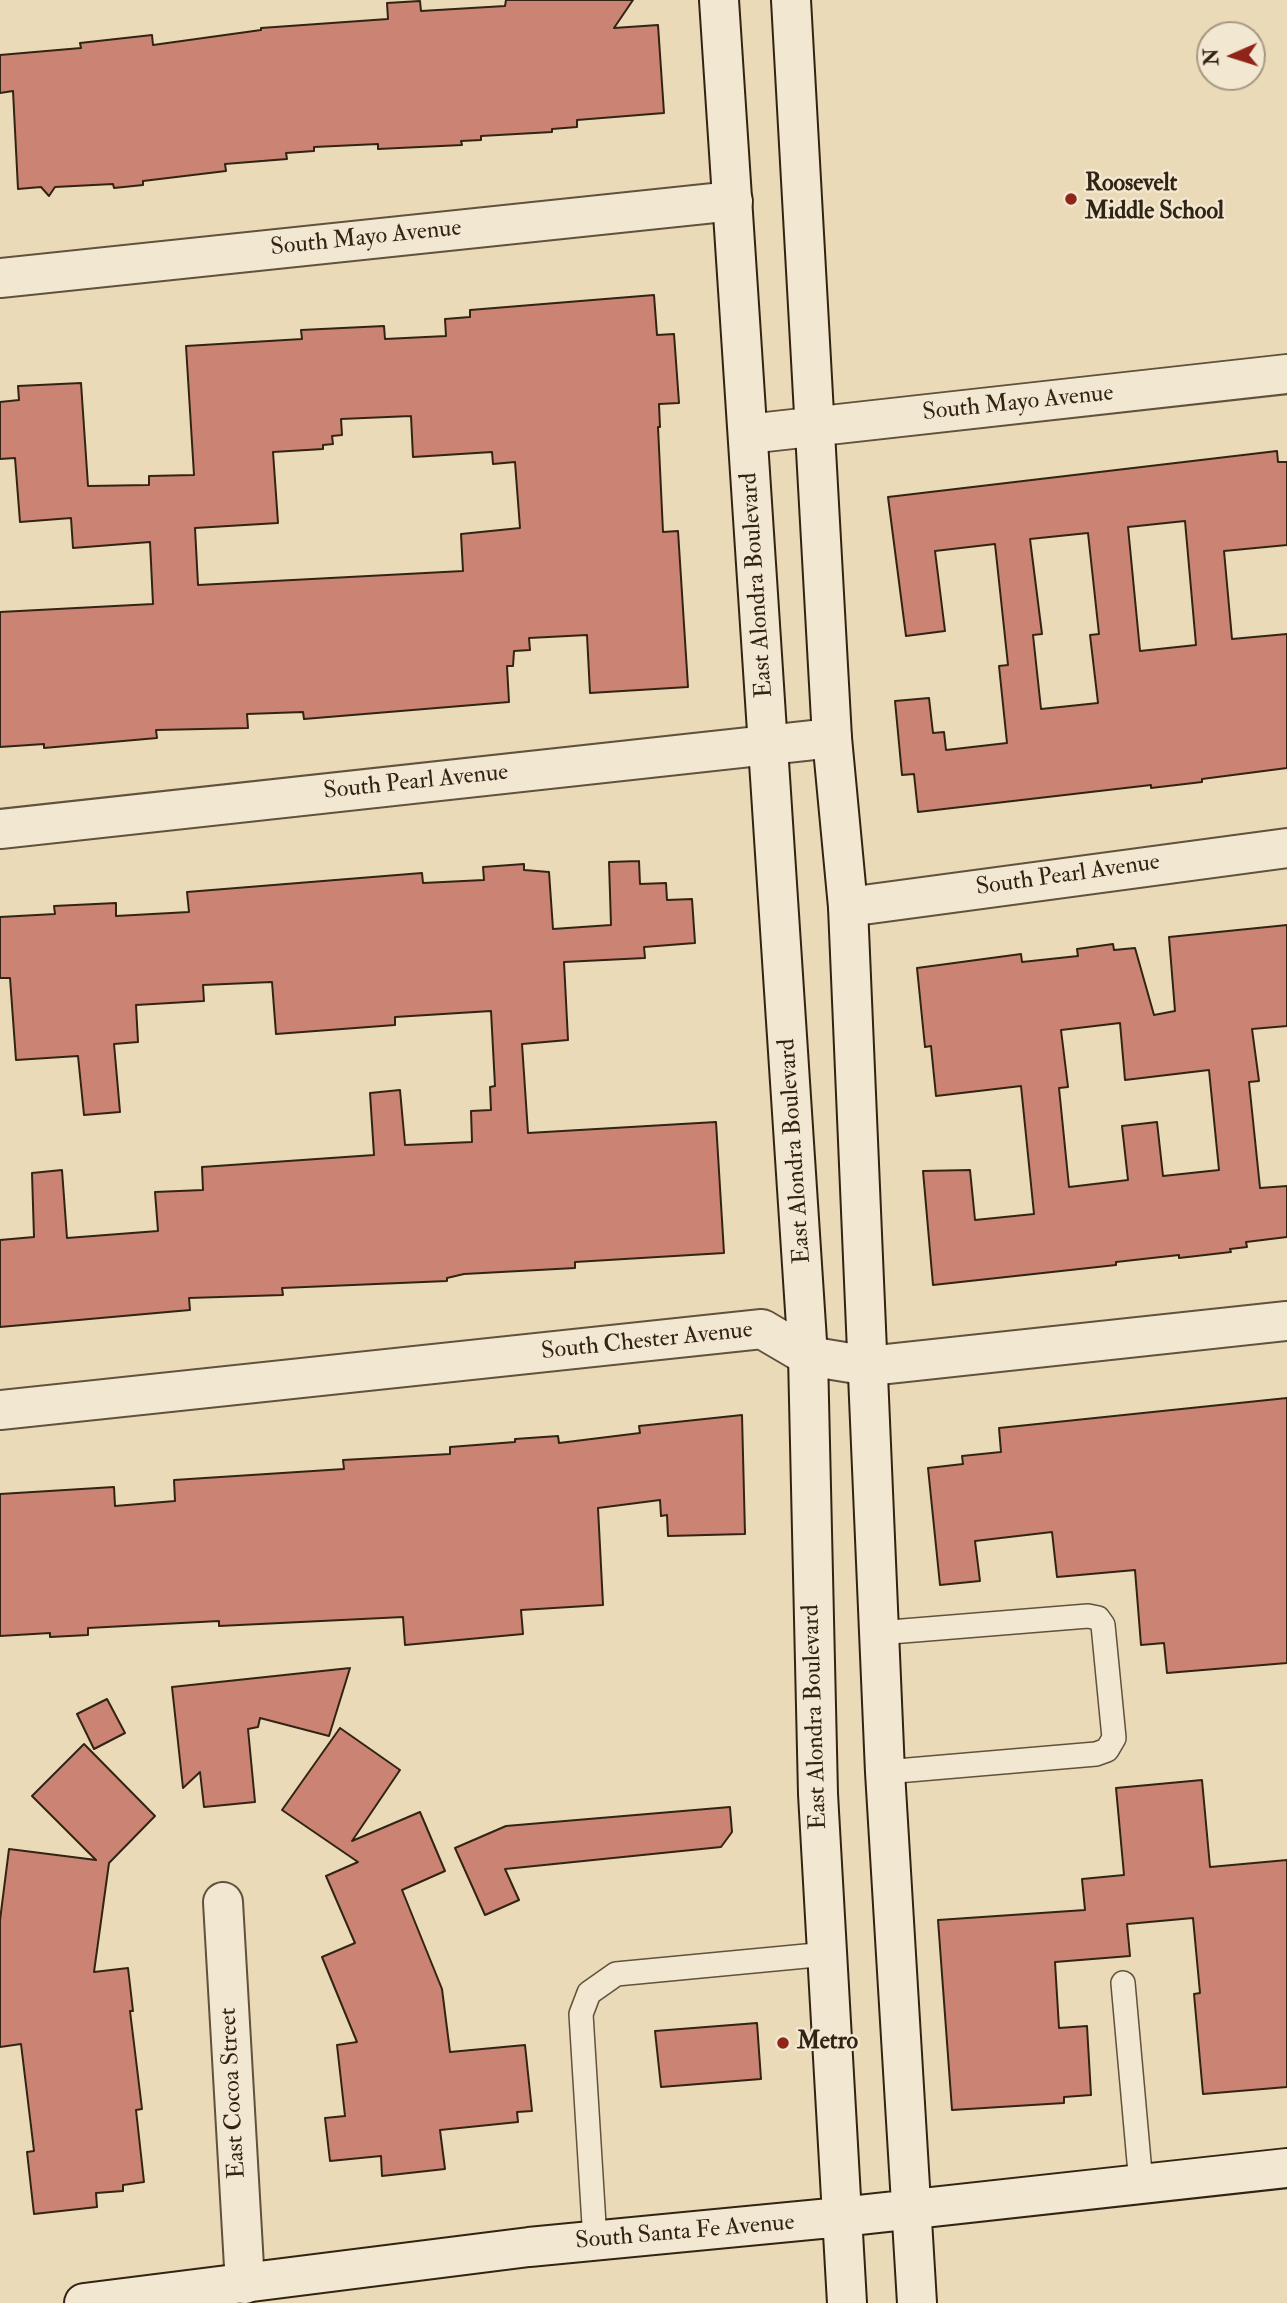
<!DOCTYPE html>
<html>
<head>
<meta charset="utf-8">
<style>
	body { margin:0 }
	#map { position:relative; width:1287px; height:2303px; overflow:hidden; background:#ebdab7; font-family:"IM FELL Double Pica",serif }
	canvas { display:block }
	.north { position:absolute; left:1196px; top:21px; width:70px; height:70px; box-sizing:border-box; background:#f2e7d0; border:2px solid #a59985; border-radius:50%; rotate:267deg; font-size:19px; font-weight:700; line-height:28px; text-align:center; color:#322414 }
	.north::after { content:''; display:block; margin:auto; width:24px; height:32px; background:#8f2418; clip-path:polygon(50% 0,100% 100%,50% 72%,0 100%) }
</style>
</head>
<body>
<div id="map">
<canvas width="1287" height="2303"></canvas>
<div class="north">N</div>
</div>
<script>
const ctx = document.querySelector('canvas').getContext('2d');
ctx.lineJoin = 'round';
function fillPath(path, color) { ctx.fillStyle = color; ctx.fill(path, 'evenodd'); }
const poly = rows => new Path2D(rows.map(r => 'M' + r).join(''));
function stroke(path, color, width, dash) { ctx.strokeStyle = color; ctx.lineWidth = width; ctx.lineCap = dash ? 'butt' : 'round'; ctx.setLineDash(dash || []); ctx.stroke(path); }
function label(font, color, halo, rows, align = 'center') {
  ctx.font = font + ' "IM FELL Double Pica",serif'; ctx.lineWidth = 5; ctx.setLineDash([]); ctx.textBaseline = 'middle'; ctx.strokeStyle = halo; ctx.fillStyle = color; for (const [text, x, y, turn = 0] of rows) {
    ctx.save(); ctx.translate(x, y); ctx.rotate((+turn || 0) * Math.PI / 180); ctx.textAlign = isNaN(turn) ? turn : align; if (halo) ctx.strokeText(text, 0, 0); ctx.fillText(text, 0, 0); ctx.restore();
  }
}
const building = poly([
	[506,0,633,0,614,28,658,25,664,113,577,120,577,127,552,129,552,132,481,136,481,140,461,141,462,145,378,149,378,144,314,147,314,151,286,153,287,159,225,164,226,171,143,181,143,185,114,188,113,184,55,187,49,196,41,187,18,189,13,91,0,93,0,55,81,48,80,43,152,35,153,45,261,30,261,28,388,19,387,3,420,1,421,11,505,6,506,0],
	[654,295,657,335,674,334,679,403,659,404,660,427,658,427,663,532,678,531,688,687,590,693,587,635,529,638,530,650,514,651,513,666,507,666,509,702,304,719,303,712,247,714,248,728,156,730,157,738,44,748,44,744,0,747,0,612,153,604,150,542,73,548,71,518,20,522,15,458,0,459,0,402,19,400,18,386,81,383,88,486,149,485,149,476,194,475,186,346,302,339,301,330,384,326,385,339,446,336,445,319,470,317,470,310,654,295],
	[411,416,413,457,492,452,493,464,515,462,520,528,461,534,463,571,198,585,195,528,278,523,273,452,323,449,323,445,333,444,332,436,342,435,341,419,411,416],
	[1277,451,1278,462,1287,462,1287,545,1224,551,1232,639,1287,634,1287,768,1202,779,1202,782,1151,788,1151,785,918,812,914,774,902,775,895,701,929,698,933,733,944,732,946,750,1007,743,999,666,1008,665,995,544,935,551,945,631,906,636,888,497,1277,451],
	[1185,521,1196,645,1140,651,1128,527,1185,521],
	[1088,533,1099,634,1090,635,1098,703,1041,709,1033,635,1042,634,1030,539,1088,533],
	[639,861,640,884,666,883,667,900,692,899,695,943,644,947,645,958,564,962,568,1040,522,1044,528,1133,716,1122,724,1253,575,1262,575,1268,464,1274,447,1278,447,1281,282,1288,283,1295,189,1298,190,1310,0,1327,0,1240,34,1237,32,1173,62,1170,67,1238,158,1231,155,1192,203,1190,202,1167,374,1155,370,1093,400,1090,405,1145,472,1142,471,1111,491,1110,490,1087,495,1086,491,1011,395,1017,395,1025,276,1034,272,982,203,985,204,1001,136,1005,138,1042,114,1044,120,1112,84,1115,78,1056,16,1060,10,978,0,978,0,917,55,914,54,906,116,903,116,916,189,912,187,892,422,873,423,883,484,880,483,867,524,864,524,870,549,872,553,929,611,925,609,862,639,861],
	[1287,925,1287,1026,1252,1029,1259,1081,1249,1082,1260,1188,1287,1186,1287,1237,1246,1242,1247,1247,1230,1249,1231,1252,1179,1258,1179,1255,1116,1262,1116,1265,933,1285,923,1171,970,1170,975,1220,1034,1214,1021,1086,936,1096,931,1046,925,1047,917,968,1021,954,1022,962,1078,956,1077,949,1113,944,1114,950,1135,948,1154,1015,1175,1011,1169,937,1287,925],
	[1120,1023,1125,1080,1209,1070,1219,1170,1163,1176,1157,1122,1122,1126,1128,1180,1069,1187,1059,1088,1068,1087,1061,1030,1120,1023],
	[1287,1398,1287,1663,1167,1673,1164,1643,1141,1645,1135,1570,1057,1577,1052,1532,975,1541,980,1581,940,1585,928,1468,963,1464,962,1456,1001,1452,999,1428,1287,1398],
	[742,1415,745,1534,668,1536,667,1515,661,1516,660,1500,598,1508,603,1605,521,1610,523,1634,405,1645,403,1617,219,1626,219,1621,88,1628,88,1635,50,1637,50,1633,0,1636,0,1494,114,1487,115,1506,175,1501,174,1480,344,1469,343,1460,450,1454,450,1447,515,1442,515,1439,558,1436,559,1443,640,1433,639,1426,742,1415],
	[350,1668,329,1736,260,1718,258,1727,248,1729,255,1802,204,1807,200,1772,183,1788,172,1687,350,1668],
	[107,1699,125,1733,94,1749,77,1714,107,1699],
	[340,1728,400,1770,352,1841,420,1812,445,1871,402,1890,442,1989,450,2052,525,2045,532,2111,517,2112,518,2122,440,2130,445,2169,382,2176,381,2156,330,2161,325,2118,345,2116,337,2045,357,2042,322,1957,355,1943,326,1876,358,1862,282,1810,340,1728],
	[84,1744,155,1816,109,1863,94,1972,128,1968,133,2011,130,2011,142,2109,136,2110,144,2182,123,2185,123,2191,96,2193,97,2207,34,2214,27,2152,34,2151,21,2044,0,2047,0,1920,9,1849,96,1860,32,1796,84,1744],
	[1202,1780,1210,1867,1287,1860,1287,2087,1203,2094,1194,1994,1200,1993,1193,1918,1127,1924,1130,1956,1055,1962,1059,2028,1087,2026,1091,2095,1064,2097,1064,2103,952,2110,938,1920,1085,1910,1082,1879,1124,1875,1116,1788,1202,1780],
	[730,1807,732,1832,721,1847,505,1869,519,1900,485,1915,455,1848,506,1826,730,1807],
	[757,2023,761,2079,661,2087,655,2031,757,2023]
]);
fillPath(building, '#cb8473');
stroke(building, '#322414', 2);
const lane = poly([
	[878,1633,1088,1616,1098,1618,1103,1625,1114,1738,1107,1750,1096,1754,885,1772],
	[1123,1983,1141,2184],
	[595,2241,581,2014,589,1993,616,1974,827,1954]
]);
const street = poly([
	[0,278,733,201],
	[748,434,1287,374],
	[0,829,832,738],
	[848,907,1287,848],
	[0,1410,762,1329,808,1356,869,1366,1287,1321],
	[223,1902,245,2284]
]);
const secondary = poly([
	[719,0,808,1356,818,1794,847,2303],
	[791,0,832,738,848,907,885,1772,917,2303],
	[84,2303,529,2247,841,2217,1287,2168]
]);
stroke(lane, '#60523d', 26);
stroke(street, '#60523d', 42);
stroke(secondary, '#322414', 42);
stroke(lane, '#f2e7d0', 23);
stroke(street, '#f2e7d0', 38);
stroke(secondary, '#f2e7d0', 38);
for (const [x, y, r, color] of [
	[1071,199,7,"#8f2418"],
	[783,2043,7,"#8f2418"]
]) { const dot = new Path2D(); dot.arc(x, y, r, 0, 2 * Math.PI); ctx.fillStyle = color; ctx.fill(dot); stroke(dot, '#f2e7d0', 2.5); }
label('bold 24px', '#322414', '#f2e7d0', [
	["Roosevelt",1085,185],
	["Middle School",1085,213],
	["Metro",797,2043]
], 'left');
label('24px', '#322414', '#f2e7d0', [
	["South Mayo Avenue",366,239,-6],
	["South Mayo Avenue",1018,404,-6],
	["East Alondra Boulevard",758,585,-94],
	["South Pearl Avenue",416,783,-6],
	["South Pearl Avenue",1068,876,-8],
	["East Alondra Boulevard",796,1151,-94],
	["South Chester Avenue",647,1342,-6],
	["East Alondra Boulevard",816,1717,-92],
	["East Cocoa Street",234,2093,-93],
	["South Santa Fe Avenue",685,2233,-5]
]);
</script>
</body>
</html>
